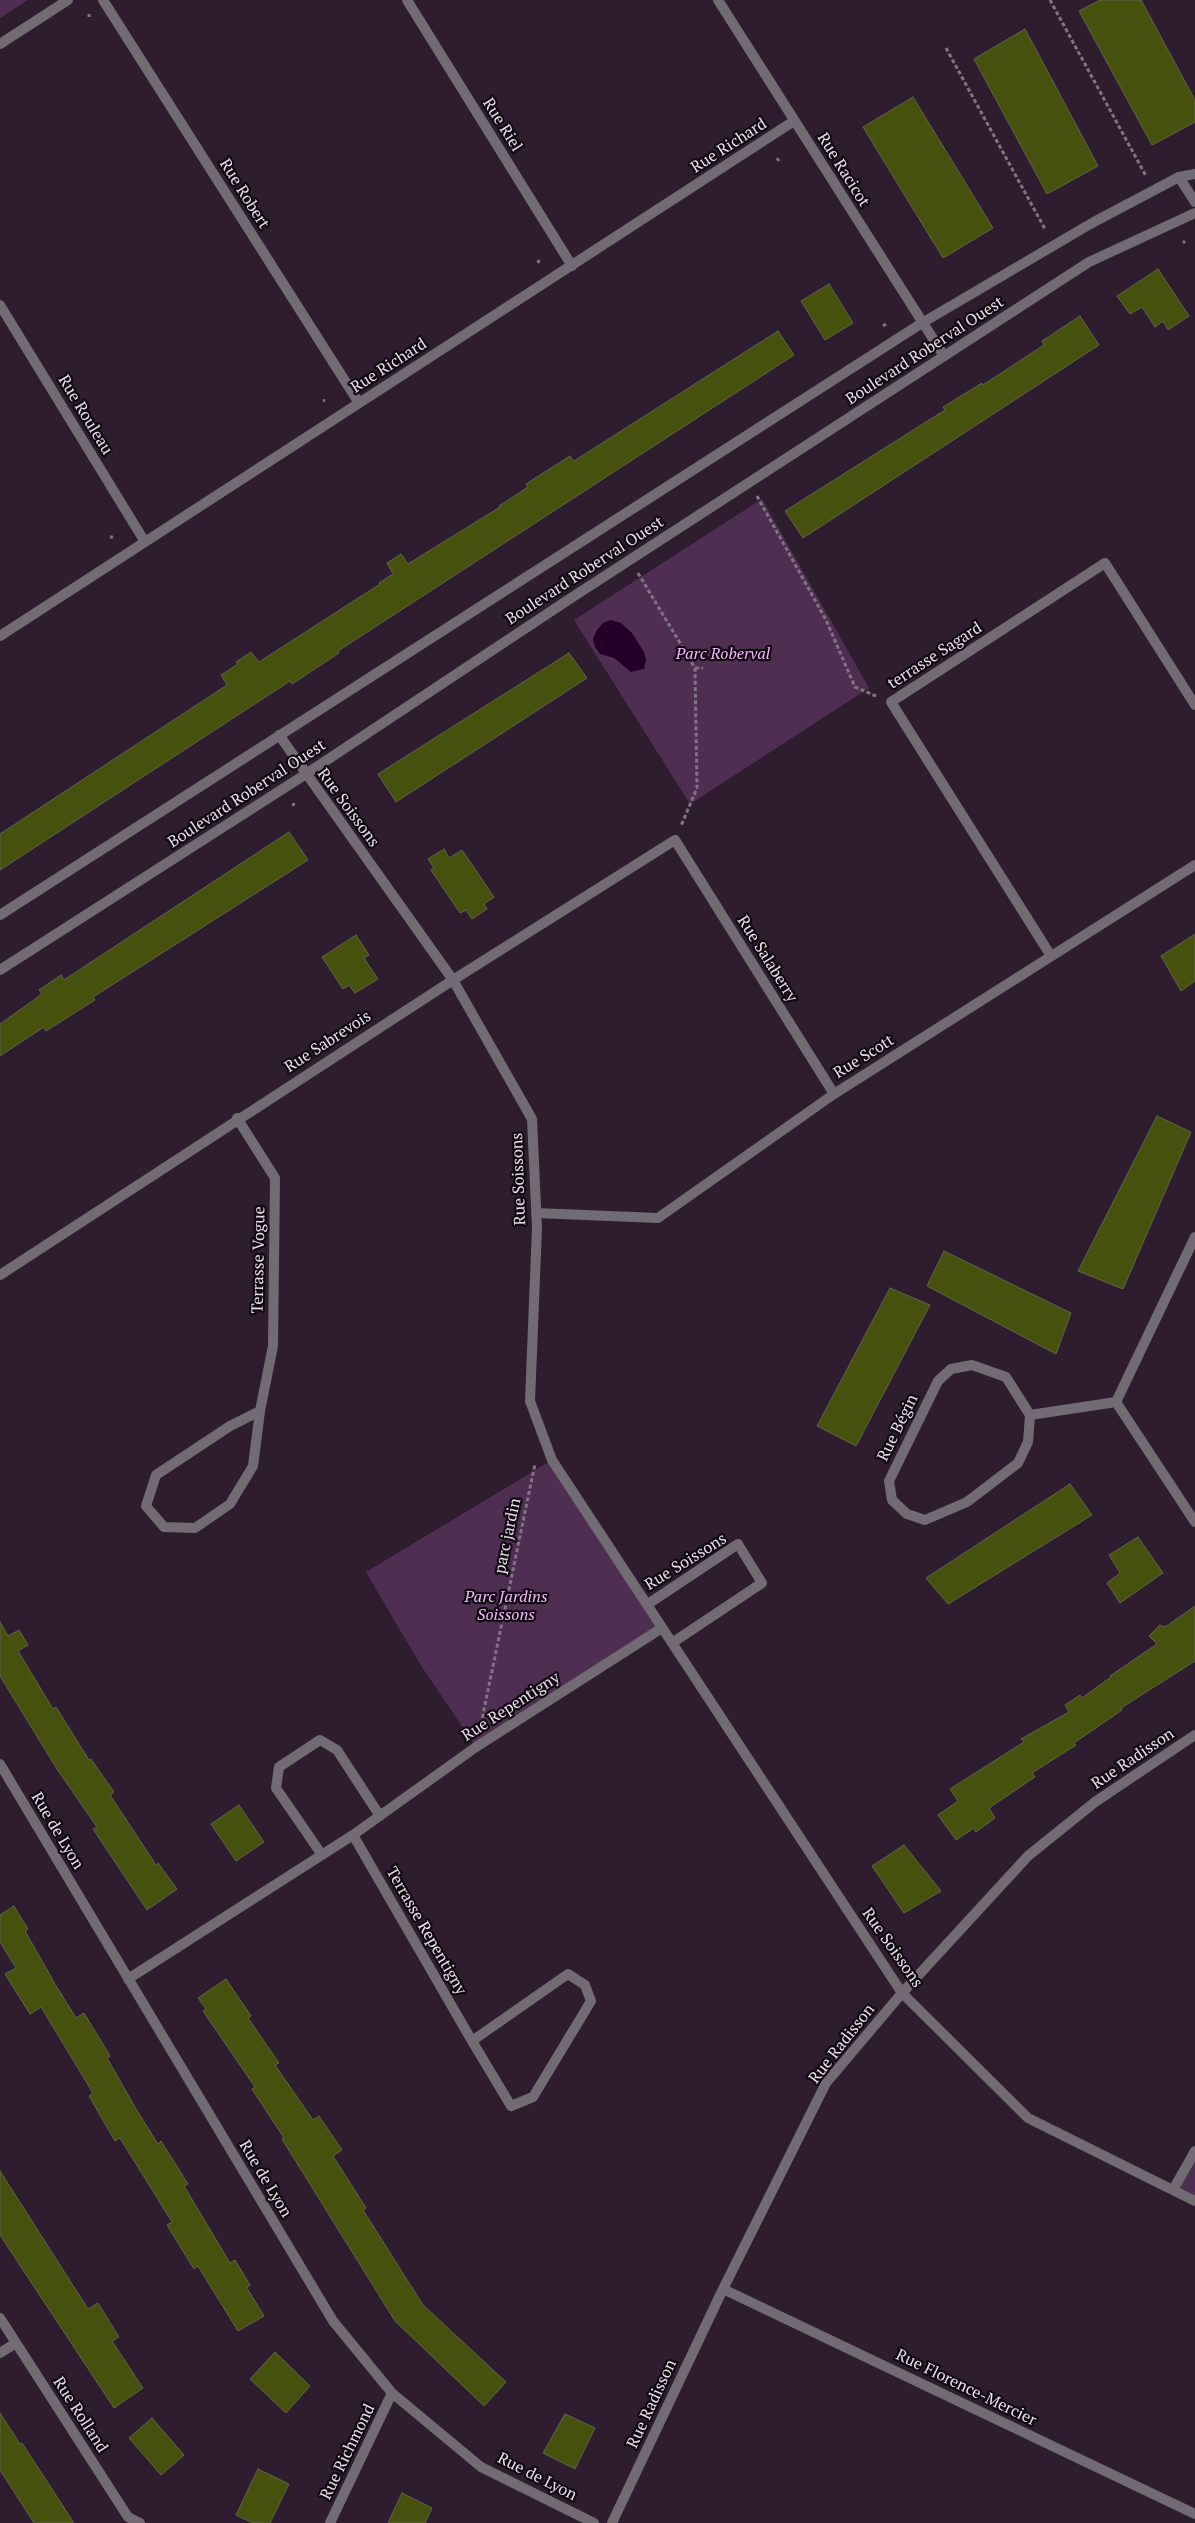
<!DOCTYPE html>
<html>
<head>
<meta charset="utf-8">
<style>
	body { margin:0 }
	canvas { display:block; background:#2d1d2e }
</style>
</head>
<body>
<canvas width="1195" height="2523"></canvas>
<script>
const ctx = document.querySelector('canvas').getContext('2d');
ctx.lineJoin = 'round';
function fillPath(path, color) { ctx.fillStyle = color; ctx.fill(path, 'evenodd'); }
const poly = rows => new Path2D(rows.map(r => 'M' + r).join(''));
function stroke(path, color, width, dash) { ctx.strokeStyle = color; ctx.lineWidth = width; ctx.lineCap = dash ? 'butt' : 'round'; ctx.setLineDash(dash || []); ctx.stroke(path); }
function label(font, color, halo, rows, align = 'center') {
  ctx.font = font + ' "PT Serif",serif'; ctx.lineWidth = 4.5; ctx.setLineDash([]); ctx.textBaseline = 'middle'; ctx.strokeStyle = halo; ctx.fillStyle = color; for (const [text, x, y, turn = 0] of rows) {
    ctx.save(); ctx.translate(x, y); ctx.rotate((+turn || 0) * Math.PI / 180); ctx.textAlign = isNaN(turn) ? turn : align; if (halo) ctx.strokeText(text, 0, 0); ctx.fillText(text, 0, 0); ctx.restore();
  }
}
fillPath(poly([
	[0,0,28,0,0,18],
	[762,499,869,688,690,804,574,620],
	[552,1460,662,1628,476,1747,420,1664,366,1572],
	[1195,2151,1195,2201,1173,2190]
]), '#4e2f51');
fillPath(poly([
	[611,620,621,623,632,633,644,652,646,659,644,669,631,672,614,658,600,654,595,647,593,639,597,630,603,623]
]), '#240028');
const building = poly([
	[1100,0,1141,0,1195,100,1195,122,1152,145,1079,11,1100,0],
	[1025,29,1098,166,1047,194,974,59,1025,29],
	[913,97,993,228,943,258,863,127,913,97],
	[1158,269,1189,316,1168,330,1163,321,1155,327,1142,307,1130,314,1117,296,1158,269],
	[829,284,853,323,825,340,801,301,829,284],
	[1080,316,1099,345,803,538,785,511,945,410,943,407,982,383,983,385,1044,345,1042,341,1080,316],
	[778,331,794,355,338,651,339,653,292,684,290,681,0,870,0,834,227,685,221,675,238,664,236,662,251,652,259,662,380,584,379,583,393,574,387,563,401,554,408,564,500,507,499,506,528,487,526,484,570,456,574,461,778,331],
	[569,653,587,678,396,802,378,774,569,653],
	[289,832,308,860,93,997,95,1000,46,1031,44,1027,0,1056,0,1024,42,994,39,990,61,975,64,980,76,972,289,832],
	[444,849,449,858,462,850,494,897,484,904,487,909,472,919,466,910,460,913,431,870,434,868,428,859,444,849],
	[1195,934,1195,981,1181,991,1161,956,1195,934],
	[356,935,369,955,364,958,378,979,355,993,349,985,343,989,322,957,356,935],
	[1157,1116,1191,1132,1123,1289,1078,1271,1157,1116],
	[944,1251,1071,1313,1056,1354,927,1286,944,1251],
	[890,1288,930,1305,856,1446,817,1426,890,1288],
	[1070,1484,1092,1515,948,1604,926,1578,1070,1484],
	[1138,1537,1163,1573,1120,1603,1107,1583,1120,1573,1109,1555,1138,1537],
	[1195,1606,1195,1661,1121,1708,1122,1710,1074,1743,1076,1745,1032,1773,1035,1777,989,1808,995,1818,976,1832,974,1828,956,1840,938,1815,958,1801,950,1789,1024,1742,1021,1739,1069,1712,1065,1705,1080,1695,1082,1698,1111,1677,1110,1676,1157,1644,1149,1636,1160,1625,1165,1627,1195,1606],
	[0,1622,8,1636,19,1630,28,1645,18,1651,53,1709,56,1707,89,1760,91,1759,114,1792,110,1795,156,1865,158,1863,177,1889,147,1910,93,1829,97,1827,57,1769,0,1676,0,1622],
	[239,1805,264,1842,236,1861,211,1824,239,1805],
	[904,1845,941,1891,904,1913,872,1866,904,1845],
	[14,1906,28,1929,25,1931,55,1984,76,2018,84,2013,110,2056,107,2058,136,2109,158,2144,161,2141,188,2184,184,2186,230,2263,235,2260,250,2285,247,2288,264,2316,238,2331,198,2266,194,2269,167,2225,172,2222,120,2138,115,2141,89,2096,93,2093,41,2007,30,2014,5,1974,16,1968,0,1942,0,1915,14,1906],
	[226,1979,251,2016,248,2018,279,2063,275,2065,313,2120,319,2116,342,2150,333,2156,366,2208,363,2210,423,2305,506,2382,484,2406,395,2321,282,2139,284,2138,252,2089,255,2087,203,2011,206,2009,198,1998,226,1979],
	[0,2171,88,2309,98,2303,119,2337,112,2341,143,2388,114,2408,0,2235,0,2171],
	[275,2352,310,2386,286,2413,250,2379,275,2352],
	[0,2413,20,2444,22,2443,74,2523,34,2523,0,2470,0,2413],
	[565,2414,595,2428,575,2469,543,2453,565,2414],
	[152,2418,184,2455,161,2475,129,2438,152,2418],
	[258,2469,289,2484,270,2523,253,2523,236,2515,258,2469],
	[402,2493,432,2508,425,2523,388,2523,402,2493]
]);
fillPath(building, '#46510e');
stroke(building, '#5f654c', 1);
stroke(poly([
	[1050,0,1146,176],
	[89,17,89,14],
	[946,48,1045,229],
	[777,158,779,161],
	[1183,243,1185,241],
	[537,261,540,262],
	[883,326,886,324],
	[323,400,325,401],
	[757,496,826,620,855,687,876,696],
	[110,537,113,537],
	[638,573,695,668,697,788,681,826],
	[695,668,703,668],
	[293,806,294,803],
	[481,1724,535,1464]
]), '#817482', 3, [4, 2.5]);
stroke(poly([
	[103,0,359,403],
	[407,0,572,266],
	[718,0,944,356],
	[0,44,68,0],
	[1179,177,1195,202],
	[0,305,145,542],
	[0,636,794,121],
	[279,735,453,980,532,1119,537,1228,530,1401,552,1460,902,1993,1028,2118,1195,2201],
	[1051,956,891,702,1105,563,1195,705],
	[237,1118,275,1178,273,1346,260,1411,253,1466,230,1504,195,1528,164,1527,146,1506,156,1475,230,1426,260,1411],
	[536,1213,658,1218,834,1094,1195,865],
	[1195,1237,1116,1402,1195,1522],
	[0,1275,453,980,675,840,834,1094],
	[972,1365,1006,1377,1030,1415,1028,1442,1018,1463,967,1502,925,1520,907,1514,892,1500,889,1481,938,1381,951,1369,972,1365],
	[1030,1415,1116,1402],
	[648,1604,738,1544,762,1583,672,1643],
	[0,1764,333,2321,392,2393,481,2467,594,2523],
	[353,1835,472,2041,511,2106,533,2097,591,2001,585,1985,568,1974,472,2041],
	[322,1855,276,1788,279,1767,320,1740,337,1750,380,1816],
	[128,1979,353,1835,476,1747,662,1628],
	[1173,2190,1195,2151],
	[723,2289,1195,2514],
	[0,2318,128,2517,140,2523],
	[0,2353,16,2343],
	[330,2523,392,2393],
	[612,2523,723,2289,826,2083,902,1993,1028,1856,1095,1802,1195,1735]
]), '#736b74', 10);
stroke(poly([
	[0,915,922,323,1092,223,1179,177,1195,174],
	[0,970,306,774,568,600,1089,262,1195,213]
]), '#736b74', 10);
label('16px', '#e9dfea', '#110a12', [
	["Rue Riel",502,125,58],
	["Rue Richard",729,146,-33],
	["Rue Racicot",843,170,58],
	["Rue Robert",244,194,58],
	["Boulevard Roberval Ouest",925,351,-33],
	["Rue Richard",389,366,-33],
	["Rue Rouleau",85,415,59],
	["Boulevard Roberval Ouest",585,571,-33],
	["terrasse Sagard",935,656,-33],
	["Boulevard Roberval Ouest",247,794,-33],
	["Rue Soissons",348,808,54],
	["Rue Salaberry",767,959,58],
	["Rue Sabrevois",328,1042,-33],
	["Rue Scott",864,1057,-32],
	["Rue Soissons",519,1179,-92],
	["Terrasse Vogue",259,1260,-89],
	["Rue Bégin",898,1428,-64],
	["parc jardin",508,1536,-78],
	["Rue Soissons",686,1562,-32],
	["Rue Repentigny",511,1707,-33],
	["Rue Radisson",1133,1759,-34],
	["Rue de Lyon",57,1831,59],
	["Terrasse Repentigny",426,1931,60],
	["Rue Soissons",892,1948,55],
	["Rue Radisson",842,2044,-52],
	["Rue de Lyon",265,2179,59],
	["Rue Florence-Mercier",966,2388,26],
	["Rue Radisson",652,2404,-65],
	["Rue Rolland",80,2415,57],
	["Rue Richmond",348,2452,-64],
	["Rue de Lyon",537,2477,27]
]);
label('italic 16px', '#f4b7fa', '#110a12', [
	["Parc Roberval",723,654],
	["Parc Jardins",506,1597],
	["Soissons",506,1615]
]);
</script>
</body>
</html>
